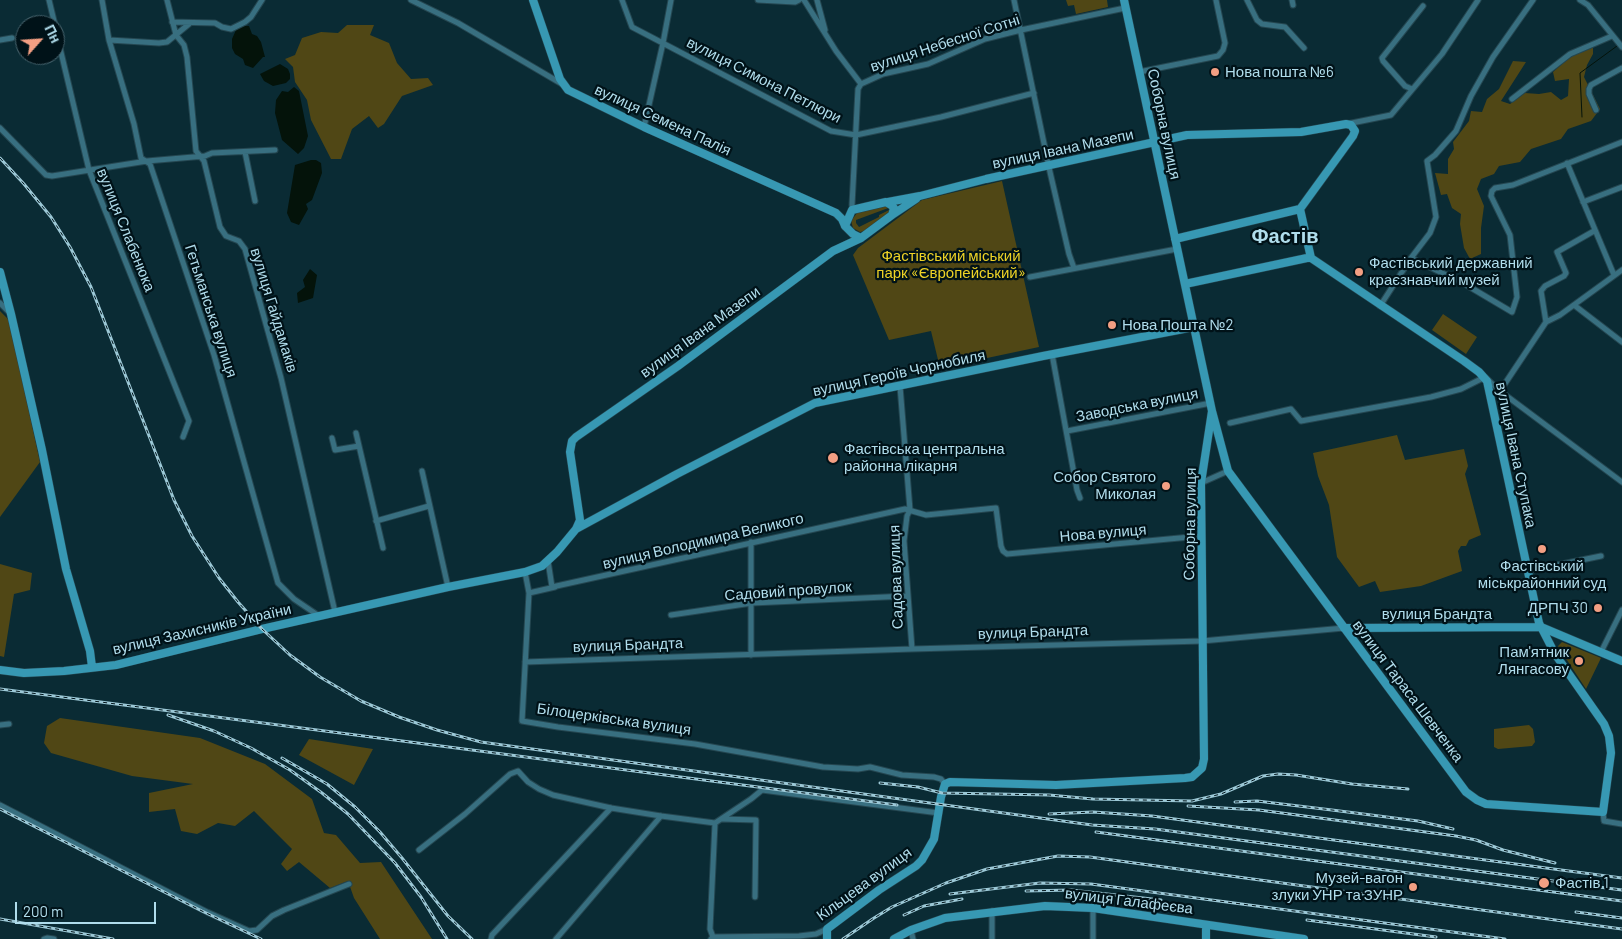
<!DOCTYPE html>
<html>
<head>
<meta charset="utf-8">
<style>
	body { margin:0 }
	#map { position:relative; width:1622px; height:939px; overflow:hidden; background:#0a2b34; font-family:Barlow,sans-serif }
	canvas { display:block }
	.north { position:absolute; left:15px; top:15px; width:50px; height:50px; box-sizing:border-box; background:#001218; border:1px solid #46636d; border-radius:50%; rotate:64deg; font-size:14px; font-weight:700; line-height:20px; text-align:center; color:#b0ddec }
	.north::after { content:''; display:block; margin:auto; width:18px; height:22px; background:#f39f83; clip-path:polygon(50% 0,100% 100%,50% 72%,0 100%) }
	.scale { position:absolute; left:15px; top:902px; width:141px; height:22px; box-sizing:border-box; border:2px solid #b0ddec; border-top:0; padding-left:6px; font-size:15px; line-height:18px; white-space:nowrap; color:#b0ddec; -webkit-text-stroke:4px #001218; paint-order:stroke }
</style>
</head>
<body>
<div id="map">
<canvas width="1622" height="939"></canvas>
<div class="north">Пн</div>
<div class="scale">200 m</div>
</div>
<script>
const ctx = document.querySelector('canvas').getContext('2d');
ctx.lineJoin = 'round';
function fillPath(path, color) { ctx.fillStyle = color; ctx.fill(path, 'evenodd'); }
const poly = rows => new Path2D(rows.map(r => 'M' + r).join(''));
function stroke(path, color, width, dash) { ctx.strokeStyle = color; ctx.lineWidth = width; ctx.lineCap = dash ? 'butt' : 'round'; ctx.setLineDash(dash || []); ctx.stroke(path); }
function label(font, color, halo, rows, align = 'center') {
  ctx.font = font + ' Barlow,sans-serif'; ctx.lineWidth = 4.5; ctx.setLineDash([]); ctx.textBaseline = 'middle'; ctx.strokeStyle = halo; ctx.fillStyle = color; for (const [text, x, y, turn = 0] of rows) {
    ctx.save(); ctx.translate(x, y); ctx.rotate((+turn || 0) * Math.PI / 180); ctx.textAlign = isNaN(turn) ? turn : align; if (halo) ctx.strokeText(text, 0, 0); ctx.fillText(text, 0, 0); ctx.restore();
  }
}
fillPath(poly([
	[1066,0,1107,0,1108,7,1076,14,1074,5,1068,6],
	[347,25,374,25,370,35,389,43,397,63,411,79,428,78,433,85,402,96,384,124,378,128,369,116,352,129,341,159,331,159,311,120,307,100,295,82,293,67,285,59,295,55,302,38,321,32,338,33],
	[1593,46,1593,54,1587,65,1584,77,1600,109,1591,121,1568,129,1561,139,1531,149,1520,162,1499,166,1494,174,1481,179,1477,189,1484,206,1481,228,1481,254,1470,259,1464,248,1460,224,1461,214,1452,208,1447,194,1441,195,1435,173,1448,174,1448,159,1454,149,1453,142,1469,121,1471,111,1482,112,1487,99,1499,89,1513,61,1526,62,1501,101,1510,104,1525,93,1539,94,1551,92,1561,100,1568,96,1569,79,1555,81,1553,72,1570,57],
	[1002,181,1039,347,940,368,931,331,889,340,853,255,858,248,922,200],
	[887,206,891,207,856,220,856,223,859,227,879,217,879,215,891,209,892,211,865,231,860,232,853,228,851,221,857,213],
	[0,311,9,320,40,462,0,517],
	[1443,314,1477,337,1466,354,1432,330],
	[1397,435,1405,460,1464,449,1468,466,1465,474,1481,535,1469,540,1466,546,1461,546,1458,551,1462,571,1421,586,1380,592,1375,581,1359,587,1337,557,1329,505,1318,476,1313,453],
	[0,564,32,573,30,590,14,594,4,657,0,656],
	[1562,642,1601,658,1586,689,1559,648,1558,646],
	[60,718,200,738,265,764,312,799,324,833,336,835,360,863,381,862,432,939,380,939,354,898,348,881,330,888,299,862,287,871,281,864,292,849,254,811,235,826,218,823,197,834,181,831,175,809,149,812,149,793,193,784,132,776,51,753,44,743,47,726],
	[1529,725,1533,729,1535,742,1532,746,1498,749,1494,747,1494,729],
	[309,739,373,749,354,785,299,755]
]), '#504715');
fillPath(poly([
	[244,26,249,26,252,34,257,36,261,42,265,57,263,57,253,68,245,65,243,59,235,54,232,48,232,39,236,30],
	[280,64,288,69,290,74,290,79,286,83,273,86,264,81,260,74],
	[294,87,299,91,308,136,304,148,298,154,282,140,275,113,276,100,282,91,288,92],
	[311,160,316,160,321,163,322,173,312,200,306,204,308,209,299,225,291,222,287,213,295,165],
	[310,269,317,275,313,298,298,303,297,293,305,287,303,280]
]), '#04130a');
stroke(poly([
	[1582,117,1580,73,1617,46]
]), '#04130a', 1);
const street = poly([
	[49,0,55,25],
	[102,0,109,40,134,124,141,158,150,164,214,355,278,583,294,599,319,616],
	[167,0,176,35,184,45,187,57,196,151,204,161,220,227,226,236,239,241,245,249,281,378,335,612],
	[411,0,458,23,562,84],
	[622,0,632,27,831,131,856,135,941,117,1034,93],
	[758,0,795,2,799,0],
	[804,0,836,51,861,84],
	[817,0,825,30],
	[1014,0,1050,172,1069,254,1074,268],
	[1247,0,1257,20,1262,24,1285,27,1304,48],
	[1292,0,1293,5],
	[1580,0,1588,5,1622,47],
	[172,22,215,23,222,27,231,29,245,22,251,17,262,0],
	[55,27,89,170,189,421,183,437],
	[0,40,12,38],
	[109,40,159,43,167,42,189,24],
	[1139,72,1218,56,1223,50,1225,43,1216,0],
	[861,84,883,74,928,64,985,39,1021,30,1125,8],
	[1412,89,1405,86,1383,61,1382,58,1423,6],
	[1512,99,1570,54,1612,36],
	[1596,110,1589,94,1589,89,1591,85,1622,68],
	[1347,124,1391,115,1442,54,1478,0],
	[644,127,663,43,671,0],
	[0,128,46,175,52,176,147,161,205,156,212,153,275,150],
	[245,152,255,201],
	[1567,163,1614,275],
	[1583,202,1622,187],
	[853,210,852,205,858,89,861,84],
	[1411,258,1463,283,1512,312,1517,297,1510,235,1491,196,1492,191,1495,188,1513,185,1622,142],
	[1030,277,1177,249],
	[0,303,9,312],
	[1574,305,1622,342],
	[1380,306,1411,258,1430,233,1436,217,1427,161,1435,155,1456,131,1471,96,1493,57,1533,0],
	[1546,322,1541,291,1545,286,1564,276,1566,273,1557,252,1594,231],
	[1052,354,1077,490,1080,498],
	[900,386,910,510,907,516,904,541,912,649],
	[1491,394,1500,391,1622,482],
	[1230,423,1291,409,1301,421,1431,397,1461,389,1485,377,1500,391,1546,322,1560,315,1622,270],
	[1067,431,1211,403],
	[356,433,383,548],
	[332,438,335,450,359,446],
	[422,471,448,587],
	[1201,483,1228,471],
	[376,521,429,506],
	[751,542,751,655],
	[548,561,552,587,905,509,926,515,996,508,1001,546,1003,551,1007,554,1201,536],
	[1528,571,1601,556],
	[525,572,529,593,522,721,558,727,695,744,823,767,858,769,870,767,902,775,934,777,941,779,945,784],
	[529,593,555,587],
	[671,615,752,603,907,596],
	[1601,652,1622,610],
	[525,662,912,649,1202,641,1344,628],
	[0,725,9,724],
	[0,805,207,912,249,931,257,930,272,916,284,910,349,884],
	[1603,812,1604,821,1622,824],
	[722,819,756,820,755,897],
	[419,850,465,814,510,774,518,771,528,782,539,789,553,795,611,808,661,816,715,823],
	[992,911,992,939],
	[911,930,913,939],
	[713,937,710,929,715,823,751,799,762,790,939,813],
	[44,939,47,938,54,939],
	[491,939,492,935,611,808],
	[556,939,661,816],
	[711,939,713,937,799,936,816,934,827,929],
	[1093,939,1093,908]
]);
const secondary = poly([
	[533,0,560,79,568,90,644,127,836,213,842,219,845,226],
	[888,202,920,196,986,179,1187,135,1301,132,1346,124,1351,125,1355,131,1353,136,1300,209],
	[892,215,916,199],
	[1175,239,1300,209],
	[0,272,11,314,42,450,66,569,90,651,92,667],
	[1185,284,1307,258,1311,258],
	[1212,411,1228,471,1466,792,1477,800,1486,804,1603,812,1611,753,1609,736,1604,724,1555,654,1539,623,1487,381,1479,372,1464,361,1311,258,1300,209],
	[576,529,677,474,815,403,1043,356,1194,327],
	[1344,628,1541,627,1622,661],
	[0,670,24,673,64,671,116,665,262,629,448,587,525,572,542,566,557,552,576,529,580,520,570,452,572,441,576,437,678,366,833,251,861,238,892,215,894,208,891,205,886,202,852,210,845,226,853,234,861,238],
	[827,939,827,929,879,890,916,866,922,860,934,839,941,797,945,784,950,782,1056,785,1185,778,1192,777,1202,768,1204,759,1201,483,1212,411,1124,0],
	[894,939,911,930,945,918,1045,906,1093,908,1304,939],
	[1206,939,1206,925]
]);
stroke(street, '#254751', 7);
stroke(secondary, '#254751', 9);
stroke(street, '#386f80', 5);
stroke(secondary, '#3798b3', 8);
const rail = poly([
	[0,158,24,184,51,217,70,247,91,287,174,500,192,536,219,578,238,602,262,629,290,655,320,677,361,701,399,717,437,730,481,742,510,746,1092,825,1155,829,1622,890],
	[0,689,897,805],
	[168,715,214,731,251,748,290,770,322,793,348,814,395,863,421,897,447,939],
	[282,758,327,784,355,807,380,832,402,858,448,916,472,939],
	[880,783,918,787,942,793,1049,795,1093,799,1192,801,1221,794,1263,776,1278,774,1296,775,1352,784,1408,789],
	[1235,802,1257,801,1332,810,1418,821,1453,829],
	[1188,806,1259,810,1456,836,1476,840,1503,850,1555,863],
	[0,809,202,911,261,939],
	[1049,814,1093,812,1152,816,1622,878],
	[1096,832,1622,901],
	[1026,891,1071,890,1161,900],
	[950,894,1040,883,1091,884,1505,939],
	[1576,912,1622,918],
	[904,915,924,906,962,899],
	[0,919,113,939],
	[1307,920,1436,937],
	[843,939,874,918,892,907,946,883,987,869,1058,856,1090,857,1622,929]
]);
stroke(rail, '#9cc8d6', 3);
stroke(rail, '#001218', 1, [4]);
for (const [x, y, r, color] of [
	[1215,72,5,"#f39f83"],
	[1359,272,5,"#f39f83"],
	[1112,325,5,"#f39f83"],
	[833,458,6,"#f39f83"],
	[1166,486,5,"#f39f83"],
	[1542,549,5,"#f39f83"],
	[1598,608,5,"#f39f83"],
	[1579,661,5,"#f39f83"],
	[1544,883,6,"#f39f83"],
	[1413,887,5,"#f39f83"]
]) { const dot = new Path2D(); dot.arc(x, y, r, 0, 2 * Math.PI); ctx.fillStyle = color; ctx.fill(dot); stroke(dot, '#001218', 2); }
label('15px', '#b0ddec', '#001218', [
	["вулиця Небесної Сотні",945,43,-18],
	["вулиця Симона Петлюри",764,80,27],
	["вулиця Семена Палія",663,120,25],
	["Соборна вулиця",1164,124,78],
	["вулиця Івана Мазепи",1063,149,-12],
	["вулиця Слабенюка",126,230,68],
	["вулиця Гайдамаків",274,310,73],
	["Гетьманська вулиця",211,311,72],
	["вулиця Івана Мазепи",700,332,-36],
	["вулиця Героїв Чорнобиля",899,373,-12],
	["Заводська вулиця",1137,405,-11],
	["вулиця Івана Ступака",1516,455,78],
	["Соборна вулиця",1190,524,-89],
	["Нова вулиця",1103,533,-5],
	["вулиця Володимира Великого",703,541,-13],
	["Садова вулиця",896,577,-92],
	["Садовий провулок",788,591,-4],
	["вулиця Брандта",1437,614],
	["вулиця Захисників України",202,629,-13],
	["вулиця Брандта",1033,632,-2],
	["вулиця Брандта",628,645,-2],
	["вулиця Тараса Шевченка",1408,691,53],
	["Білоцерківська вулиця",614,719,8],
	["Кільцева вулиця",864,884,-36],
	["вулиця Галафеєва",1129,901,7]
]);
label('15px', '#b0ddec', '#001218', [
	["Нова пошта №6",1225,72],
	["Фастівський державний",1369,263],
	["краєзнавчий музей",1369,280],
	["Нова Пошта №2",1122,325],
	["Фастівська центральна",844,449],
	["районна лікарня",844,466],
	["Собор Святого",1156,477,"right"],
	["Миколая",1156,494,"right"],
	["Фастівський",1542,566,"center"],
	["міськрайонний суд",1542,583,"center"],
	["ДРПЧ 30",1588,608,"right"],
	["Пам'ятник",1569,652,"right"],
	["Лянгасову",1569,669,"right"],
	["Музей-вагон",1403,878,"right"],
	["злуки УНР та ЗУНР",1403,895,"right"],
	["Фастів 1",1555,883]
], 'left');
label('15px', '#eed326', '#001218', [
	["Фастівський міський",951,256],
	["парк «Європейський»",951,273]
]);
label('bold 20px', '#b0ddec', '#001218', [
	["Фастів",1285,236]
]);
</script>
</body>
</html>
